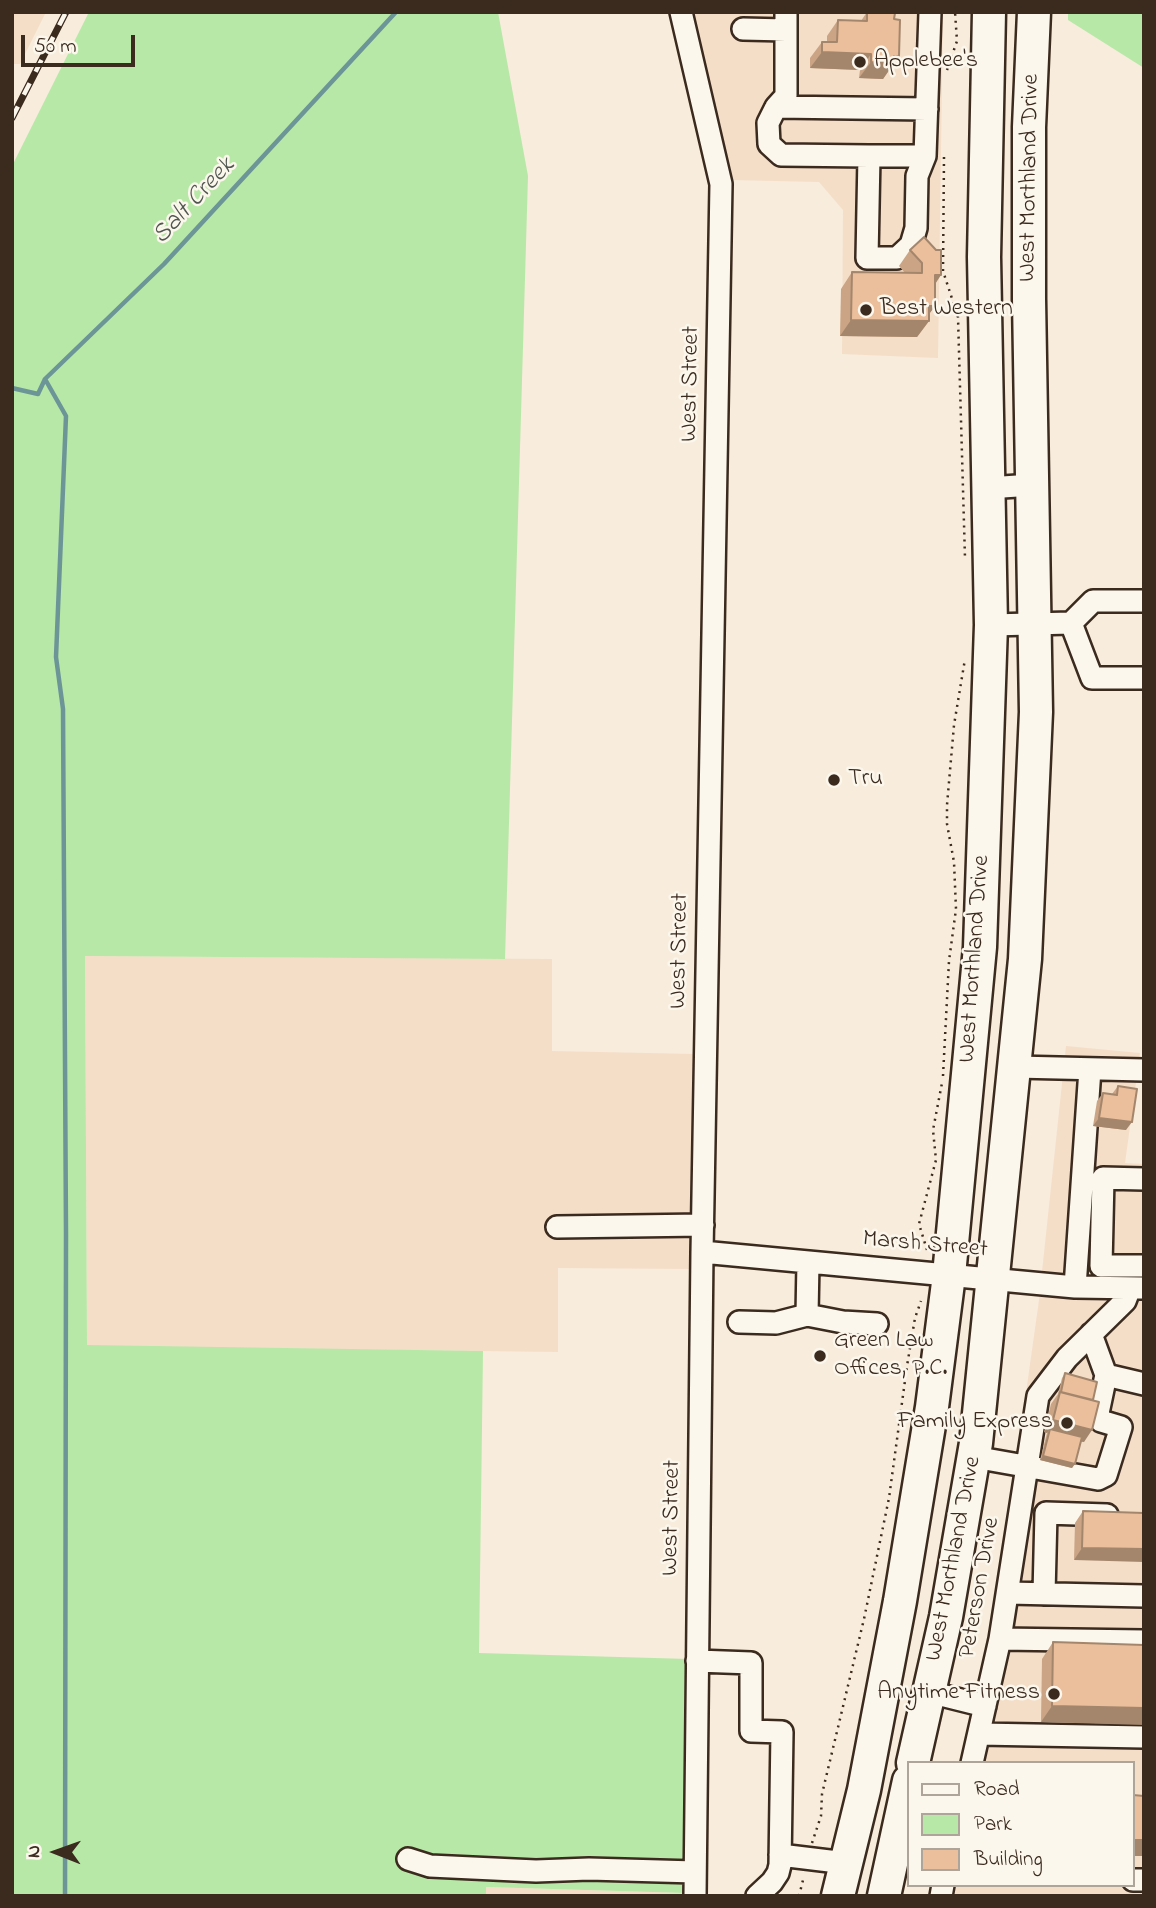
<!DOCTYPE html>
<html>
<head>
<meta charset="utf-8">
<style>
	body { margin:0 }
	#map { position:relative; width:1156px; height:1908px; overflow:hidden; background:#f8ecdc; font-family:"Indie Flower",sans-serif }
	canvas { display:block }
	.frame { position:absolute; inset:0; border:14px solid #3b2a1e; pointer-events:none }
	.legend { position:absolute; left:907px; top:1761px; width:228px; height:126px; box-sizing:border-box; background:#fbf7ec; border:2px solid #aea59a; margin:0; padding:9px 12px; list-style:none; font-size:21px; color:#3b2a1e }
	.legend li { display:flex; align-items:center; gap:14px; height:35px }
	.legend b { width:35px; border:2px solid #aea59a }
	.north { position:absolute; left:21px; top:1817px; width:70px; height:70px; -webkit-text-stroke:5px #fbf7ec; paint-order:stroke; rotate:271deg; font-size:19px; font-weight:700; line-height:28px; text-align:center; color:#3b2a1e }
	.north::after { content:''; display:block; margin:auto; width:24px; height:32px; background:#3b2a1e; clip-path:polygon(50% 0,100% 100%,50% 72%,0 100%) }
	.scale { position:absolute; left:21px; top:35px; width:114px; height:32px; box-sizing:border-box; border:4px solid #3b2a1e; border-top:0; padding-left:9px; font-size:21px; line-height:24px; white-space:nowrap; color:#3b2a1e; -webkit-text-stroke:5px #fbf7ec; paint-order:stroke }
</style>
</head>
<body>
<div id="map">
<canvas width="1156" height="1908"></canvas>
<div class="frame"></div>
<ul class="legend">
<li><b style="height:9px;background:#fbf7ec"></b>Road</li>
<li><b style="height:19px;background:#b7e8a7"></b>Park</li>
<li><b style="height:19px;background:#ebbf9b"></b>Building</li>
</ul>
<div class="north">N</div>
<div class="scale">50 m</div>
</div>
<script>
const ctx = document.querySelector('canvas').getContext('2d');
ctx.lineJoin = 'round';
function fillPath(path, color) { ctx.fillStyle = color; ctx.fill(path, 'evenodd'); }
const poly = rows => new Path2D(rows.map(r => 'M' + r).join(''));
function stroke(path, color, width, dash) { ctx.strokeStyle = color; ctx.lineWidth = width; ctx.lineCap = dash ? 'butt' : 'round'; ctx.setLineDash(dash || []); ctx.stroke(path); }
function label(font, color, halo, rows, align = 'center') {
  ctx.font = font + ' "Indie Flower",sans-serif'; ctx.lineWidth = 5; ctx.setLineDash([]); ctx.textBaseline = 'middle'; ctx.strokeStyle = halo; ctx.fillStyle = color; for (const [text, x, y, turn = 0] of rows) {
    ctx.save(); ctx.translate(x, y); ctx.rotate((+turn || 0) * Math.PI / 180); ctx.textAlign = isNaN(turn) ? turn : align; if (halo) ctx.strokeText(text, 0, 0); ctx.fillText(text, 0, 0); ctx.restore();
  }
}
fillPath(poly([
	[12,12,46,12,20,64,12,64],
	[688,12,943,12,938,358,842,354,843,210,819,182,731,180],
	[85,956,552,959,552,1051,695,1054,690,1269,558,1268,558,1352,87,1346],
	[1066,1046,1140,1053,1125,1163,1144,1164,1144,1896,931,1896,933,1885,1133,1885,1133,1763,960,1763,991,1625,1019,1443,1039,1300],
	[486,1887,685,1893,685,1896,486,1896]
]), '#f4dec8');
fillPath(poly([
	[89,12,498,12,528,176,505,959,85,956,87,1345,483,1351,479,1653,689,1659,685,1893,486,1887,486,1896,12,1896,12,166],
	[1068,12,1144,12,1144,68,1068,20]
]), '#b7e8a7');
stroke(poly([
	[45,379,66,416,56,657,63,709,66,1234,65,1896],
	[12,388,38,394,45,379,164,264,396,12]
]), '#6c9597', 4.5);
const minor = poly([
	[681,12,721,184,702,1252,695,1896],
	[786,12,786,96,776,107,768,123,769,144,781,155,869,156,867,258,897,258,911,245,916,228,917,176,925,156,930,12],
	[743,29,786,30],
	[776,107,927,109],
	[869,156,925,156],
	[988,488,1032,485],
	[1071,623,1092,678,1144,678],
	[991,625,1071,623,1093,601,1144,601],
	[1016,1067,1144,1070],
	[1144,1179,1103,1178,1101,1266,1144,1266],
	[557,1227,703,1225],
	[702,1252,1075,1287,1142,1288],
	[1075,1287,1090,1069],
	[807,1315,843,1322,877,1324],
	[739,1322,776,1323,807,1315,808,1262],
	[1091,1334,1106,1375],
	[974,1457,1098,1479,1106,1475,1121,1427,1101,1421,1098,1413,1106,1375,1144,1384],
	[1008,1593,1144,1596],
	[1044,1594,1046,1513,1107,1515],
	[1000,1639,1144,1641],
	[697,1661,751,1663,751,1731,782,1732,780,1865,778,1873,772,1882,757,1896],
	[929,1692,985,1706],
	[979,1734,1144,1737],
	[972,1763,1000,1639,1038,1396,1067,1358,1125,1301,1130,1288],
	[780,1855,846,1863],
	[408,1859,430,1866,536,1871,589,1869,695,1872],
	[1133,1880,1144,1880],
	[941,1896,943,1885]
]);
const highway = poly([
	[913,1763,946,1617,976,1443,1025,959,1036,712,1029,299,1029,127,1034,12],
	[838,1896,864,1790,900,1601,932,1407,949,1275,980,947,991,625,984,257,989,12],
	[884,1896,909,1781]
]);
stroke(minor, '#3b2a1e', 26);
stroke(highway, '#3b2a1e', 37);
stroke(poly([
	[947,70,957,41,955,12],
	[944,157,943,271,958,317,965,558],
	[943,1076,949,961,956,909,954,862,947,824,947,805,954,725,965,659],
	[927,1250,919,1224,936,1160,933,1130,942,1083],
	[812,1843,821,1816,822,1794,864,1619,889,1498,907,1366,915,1318,921,1301],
	[799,1896,804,1876]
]), '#3b2a1e', 2.5, [2, 5]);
stroke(minor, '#fbf7ec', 21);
stroke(highway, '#fbf7ec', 32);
const rail = poly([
	[12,118,66,12]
]);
stroke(rail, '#3b2a1e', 7);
stroke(rail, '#fbf7ec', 4.5, [13]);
fillPath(poly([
	[867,12,894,19,899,56,883,79,859,78,860,70,810,68,810,58,822,42,827,42,827,36,838,20,861,21],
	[924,237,935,284,935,306,929,314,929,321,917,337,840,336,841,289,852,272,905,273,899,266,910,250],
	[1118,1086,1126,1130,1093,1126,1097,1101,1103,1093,1112,1094],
	[1065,1373,1093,1400,1084,1442,1081,1442,1072,1468,1040,1460,1047,1433,1044,1432,1051,1404,1058,1394,1062,1378],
	[1083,1511,1144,1513,1074,1560,1075,1523],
	[1053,1642,1144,1645,1041,1722,1042,1659]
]), '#caa485');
fillPath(poly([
	[822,52,871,54,860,70,810,68],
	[894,56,899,56,883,79,859,78,871,62],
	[935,275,941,275,930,292],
	[929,306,935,306,924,321,929,321,917,337,840,336,851,320],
	[1099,1118,1132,1122,1126,1130,1093,1126],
	[1053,1420,1092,1430,1084,1442,1049,1433,1050,1429,1047,1433,1044,1432],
	[1043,1456,1075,1464,1072,1468,1040,1460],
	[1082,1548,1144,1549,1144,1562,1074,1560],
	[1052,1706,1144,1708,1144,1725,1041,1722],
	[1133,1840,1144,1840,1144,1856,1133,1856]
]), '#a4866c');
const building = poly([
	[867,12,895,13,894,19,900,20,899,56,894,56,894,63,871,62,871,54,822,52,822,42,837,42,838,20,867,21,867,12],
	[924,237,936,250,941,250,941,275,935,275,935,306,929,306,929,321,851,320,852,272,922,273,922,263,910,250,924,237],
	[1118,1086,1137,1089,1132,1122,1099,1118,1103,1093,1117,1095,1118,1086],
	[1065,1373,1097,1382,1093,1400,1061,1392,1065,1373],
	[1060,1392,1099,1402,1092,1430,1053,1420,1060,1392],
	[1050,1429,1082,1437,1075,1464,1043,1456,1050,1429],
	[1083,1511,1144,1513,1144,1549,1082,1548,1083,1511],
	[1053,1642,1144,1645,1144,1708,1052,1706,1053,1642],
	[1133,1795,1144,1796,1144,1840,1133,1840,1133,1795]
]);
fillPath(building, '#ebbf9b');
stroke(building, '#a4866c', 2);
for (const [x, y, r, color] of [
	[860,62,7,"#3b2a1e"],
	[866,310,7,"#3b2a1e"],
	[834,780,7,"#3b2a1e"],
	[820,1356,7,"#3b2a1e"],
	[1067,1423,7,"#3b2a1e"],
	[1054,1694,7,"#3b2a1e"]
]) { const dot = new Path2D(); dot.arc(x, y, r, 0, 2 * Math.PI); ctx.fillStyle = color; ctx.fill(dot); stroke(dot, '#fbf7ec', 2.5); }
label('24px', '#3b2a1e', '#fbf7ec', [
	["Applebee's",874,62],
	["Best Western",880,310],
	["Tru",848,780],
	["Green Law",834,1342],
	["Offices, P.C.",834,1370],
	["Family Express",1053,1423,"right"],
	["Anytime Fitness",1040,1694,"right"]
], 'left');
label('24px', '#3b2a1e', '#fbf7ec', [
	["West Morthland Drive",1031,178,-89],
	["West Street",692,384,-89],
	["West Street",681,951,-89],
	["West Morthland Drive",976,959,-86],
	["Marsh Street",925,1246,5],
	["West Street",673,1518,-89],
	["West Morthland Drive",955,1559,-79],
	["Peterson Drive",981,1588,-80]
]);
label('italic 26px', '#505750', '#fbf7ec', [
	["Salt Creek",195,202,-47]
]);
</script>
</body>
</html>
